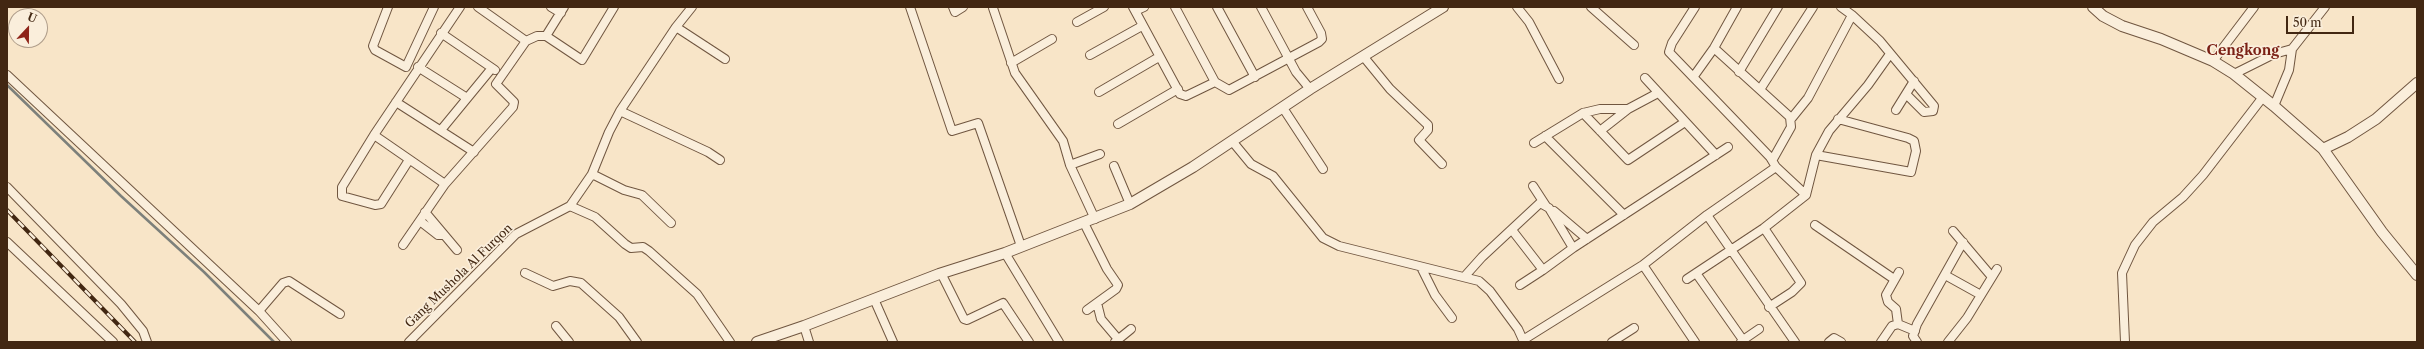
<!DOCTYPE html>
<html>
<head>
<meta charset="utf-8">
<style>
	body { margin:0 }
	#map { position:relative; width:2424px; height:349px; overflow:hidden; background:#f8e5c8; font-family:"Libre Caslon Text",serif }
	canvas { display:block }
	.frame { position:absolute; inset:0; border:8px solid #422712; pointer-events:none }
	.north { position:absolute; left:8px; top:8px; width:40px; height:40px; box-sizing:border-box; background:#faeedb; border:1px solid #b09e8b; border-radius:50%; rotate:22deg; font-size:11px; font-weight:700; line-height:16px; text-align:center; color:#422712 }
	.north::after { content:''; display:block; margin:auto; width:14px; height:18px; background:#8f2418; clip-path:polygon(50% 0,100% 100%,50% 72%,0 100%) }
	.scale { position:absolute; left:2286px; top:16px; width:68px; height:18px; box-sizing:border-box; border:2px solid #422712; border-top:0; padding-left:5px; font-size:12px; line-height:14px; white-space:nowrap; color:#422712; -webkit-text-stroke:3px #faeedb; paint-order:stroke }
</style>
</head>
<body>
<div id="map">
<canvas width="2424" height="349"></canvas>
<div class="frame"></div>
<div class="north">U</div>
<div class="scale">50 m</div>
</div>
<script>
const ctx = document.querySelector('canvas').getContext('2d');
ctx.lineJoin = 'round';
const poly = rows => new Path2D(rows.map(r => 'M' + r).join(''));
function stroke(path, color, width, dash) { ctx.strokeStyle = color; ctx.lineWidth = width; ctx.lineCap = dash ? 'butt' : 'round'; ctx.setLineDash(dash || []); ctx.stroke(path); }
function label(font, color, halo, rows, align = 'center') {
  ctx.font = font + ' "Libre Caslon Text",serif'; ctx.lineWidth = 3.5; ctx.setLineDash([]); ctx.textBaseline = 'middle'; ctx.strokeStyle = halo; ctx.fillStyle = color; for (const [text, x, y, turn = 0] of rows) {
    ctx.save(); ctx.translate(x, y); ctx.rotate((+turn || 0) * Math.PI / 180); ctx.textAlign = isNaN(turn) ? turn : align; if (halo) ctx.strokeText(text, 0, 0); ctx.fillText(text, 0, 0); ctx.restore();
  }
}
stroke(poly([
	[7,85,121,196,204,272,274,342]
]), '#7d807b', 2.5);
const minor = poly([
	[388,7,373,46,375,50,406,67,434,7],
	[478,7,526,41],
	[551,7,561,13],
	[910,7,952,131,978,123,1021,246],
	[953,7,955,12,963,7],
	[1133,7,1180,94,1186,96,1215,82,1229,90,1319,42,1322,39,1321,33,1307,7],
	[1175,7,1215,82],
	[1217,7,1255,77],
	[1261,7,1296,72,1310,89],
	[1517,7,1529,22,1559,79],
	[1591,7,1634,45],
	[1695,7,1672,43,1669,52,1770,157,1776,167,1806,195],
	[993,8,1015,73,1063,141,1070,165,1095,219],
	[1135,11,1144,7],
	[1852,15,1880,41,1934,106,1933,111,1924,112,1906,94],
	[1077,22,1104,7],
	[676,27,725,59],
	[441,33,495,70],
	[546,36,564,7],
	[1714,48,1790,117,1791,127,1773,159],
	[1090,55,1142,26],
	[1363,56,1390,89,1428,125,1428,130,1419,140,1442,164],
	[2213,61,2254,7],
	[1011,63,1052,39],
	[418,67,467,98],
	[1739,72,1778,7],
	[2234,74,2274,54,2292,49],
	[7,75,259,311,287,342],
	[1694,76,1714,48,1737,7],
	[1645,78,1716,155],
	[1761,88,1813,7],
	[1099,92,1159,57],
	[396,102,474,152],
	[2274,106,2289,70,2292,49,2325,7],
	[1283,108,1323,169],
	[1896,110,1914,81],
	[620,111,708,152,720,160],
	[1583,113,1628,160,1685,122],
	[1791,119,1808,98,1850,19,1852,15,1841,7],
	[1118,124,1178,89],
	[441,130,492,68],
	[1600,131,1628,109],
	[374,135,342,187,342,196,375,205,381,204,409,160],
	[1545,136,1624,215],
	[1232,141,1251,164,1273,176,1323,238,1339,246,1479,281,1490,291,1518,329,1523,340,1643,265,1707,215,1795,342],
	[1534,143,1583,113,1600,109,1628,109,1658,93],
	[1816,155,1911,172,1916,151,1914,141,1908,138,1838,119],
	[1070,165,1100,154],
	[1114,166,1130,204],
	[592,174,624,190,642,195,671,223],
	[445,184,374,135,460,7],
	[1533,186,1546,206],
	[7,187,121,304,143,331,147,342],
	[570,206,595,217,625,244,631,248,643,247,649,251,697,294,730,342],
	[1554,211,1587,239],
	[425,212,457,250],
	[1707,215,1776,167],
	[420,221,438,235,443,235],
	[1084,223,1107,269,1118,285,1116,289,1087,310],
	[1815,225,1894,279],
	[1764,228,1806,195,1816,155,1829,131,1868,85,1890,54],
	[1953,231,1992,277],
	[7,242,113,342],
	[403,245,445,184,513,107,514,102,496,84,526,41,537,36,546,36,582,60,614,7],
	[1573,248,1728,147],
	[1005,253,1059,342],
	[1643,265,1695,342],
	[1421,267,1435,295,1452,318],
	[525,273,553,286,570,281,581,283,619,317,637,342],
	[941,273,964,319,967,320,1003,303,1029,342],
	[1696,273,1743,340,1741,342],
	[1945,275,1981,295],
	[1465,276,1482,257,1540,203,1549,208,1573,248,1543,270,1512,230],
	[1687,279,1764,228,1801,283,1792,292,1769,307],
	[1520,285,1543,270],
	[874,299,893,342],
	[1097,303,1101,319,1118,339],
	[259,311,283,283,289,281,340,314],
	[1898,324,1896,309,1888,302,1886,295,1899,272],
	[556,326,569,342],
	[804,326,809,342],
	[1743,340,1759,329],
	[409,342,516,234,570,206,592,174,609,132,620,111,676,27,692,7],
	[1115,342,1131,329],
	[1612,342,1634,328],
	[1829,342,1834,338,1841,342],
	[1881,342,1892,326,1898,324,1915,331],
	[1917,342,1913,336,1917,324,1963,242],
	[1948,342,1967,318,1997,269],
	[2125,342,2122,273,2135,245,2153,222,2183,197,2203,175,2263,97]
]);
const tertiary = poly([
	[2093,7,2103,16,2122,26,2161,39,2213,61,2234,74,2274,106,2323,149,2382,232,2417,275],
	[2323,149,2348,137,2376,119,2417,83],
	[757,342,804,326,939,274,1005,253,1130,204,1193,167,1310,89,1443,7]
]);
stroke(minor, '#705640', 10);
stroke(tertiary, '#705640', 12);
stroke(minor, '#faeedb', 8);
stroke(tertiary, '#faeedb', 10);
const rail = poly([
	[7,210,135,342]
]);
stroke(rail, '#422712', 4);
stroke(rail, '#faeedb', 2.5, [8]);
label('12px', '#422712', '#faeedb', [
	["Gang Mushola Al Furqon",459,276,-44]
]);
label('bold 14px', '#7a1f14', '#faeedb', [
	["Cengkong",2243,51]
]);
</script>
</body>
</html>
